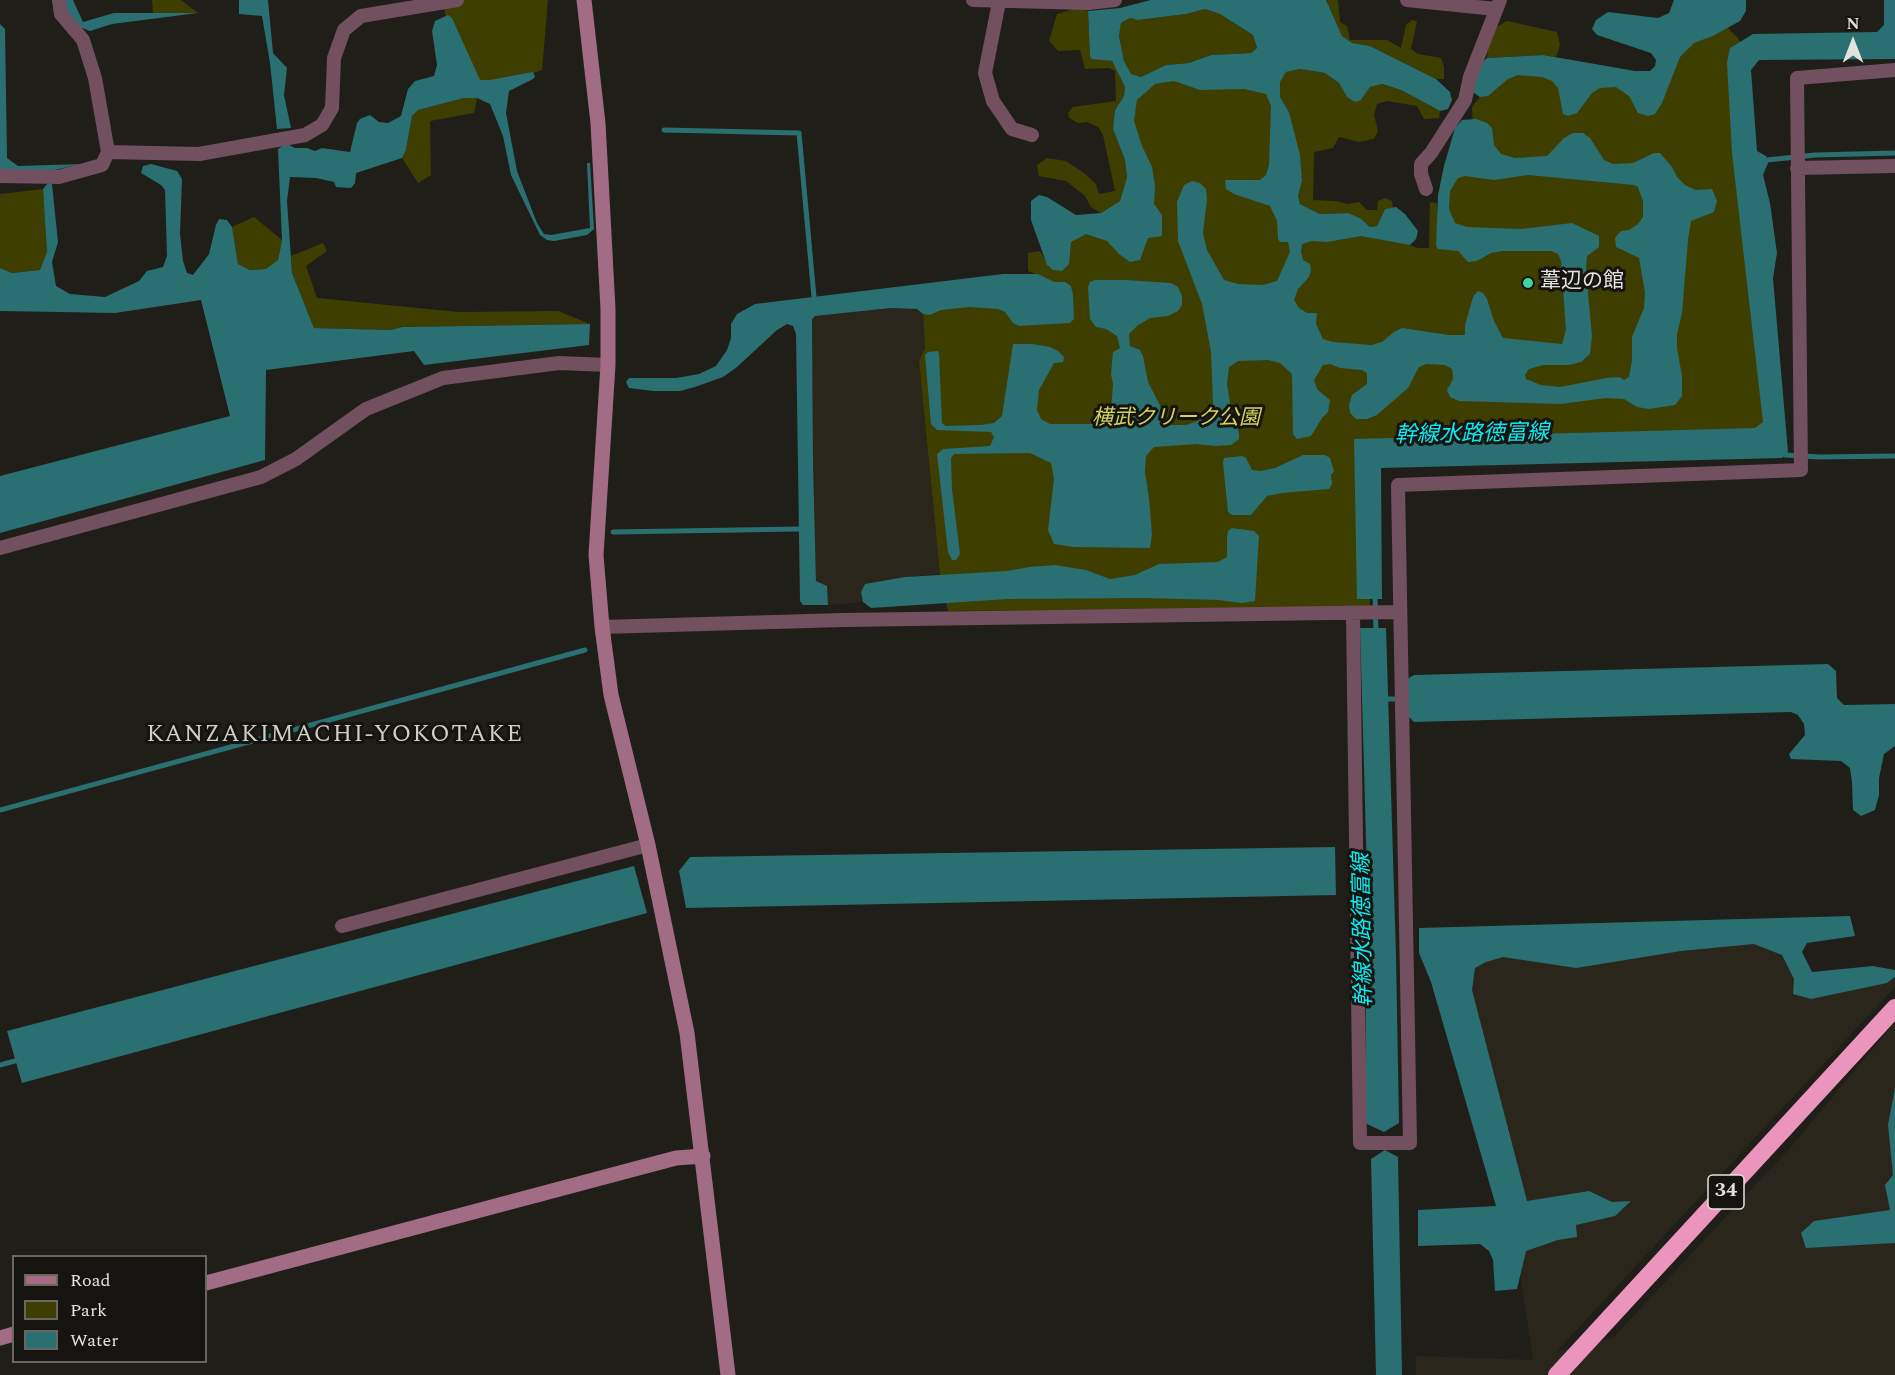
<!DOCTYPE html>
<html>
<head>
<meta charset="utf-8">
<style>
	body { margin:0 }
	#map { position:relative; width:1895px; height:1375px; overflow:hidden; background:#201e19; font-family:Spectral,serif }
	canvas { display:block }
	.legend { position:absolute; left:12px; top:1255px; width:195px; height:108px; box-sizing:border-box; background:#161410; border:2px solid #686663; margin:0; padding:8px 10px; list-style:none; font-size:18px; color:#e4e2df }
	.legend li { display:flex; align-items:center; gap:12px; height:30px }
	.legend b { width:30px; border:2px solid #686663 }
	.north { position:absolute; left:1823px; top:12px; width:60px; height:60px; -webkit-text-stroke:4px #161410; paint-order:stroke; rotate:0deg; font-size:16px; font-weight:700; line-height:24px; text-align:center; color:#e4e2df }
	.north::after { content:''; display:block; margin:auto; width:21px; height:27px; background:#e4e2df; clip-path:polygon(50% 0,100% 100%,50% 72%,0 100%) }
</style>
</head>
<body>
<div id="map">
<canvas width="1895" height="1375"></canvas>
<ul class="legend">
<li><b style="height:8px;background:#a36c85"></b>Road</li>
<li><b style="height:16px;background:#3e3e00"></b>Park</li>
<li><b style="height:16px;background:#2a6f71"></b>Water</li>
</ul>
<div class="north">N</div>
</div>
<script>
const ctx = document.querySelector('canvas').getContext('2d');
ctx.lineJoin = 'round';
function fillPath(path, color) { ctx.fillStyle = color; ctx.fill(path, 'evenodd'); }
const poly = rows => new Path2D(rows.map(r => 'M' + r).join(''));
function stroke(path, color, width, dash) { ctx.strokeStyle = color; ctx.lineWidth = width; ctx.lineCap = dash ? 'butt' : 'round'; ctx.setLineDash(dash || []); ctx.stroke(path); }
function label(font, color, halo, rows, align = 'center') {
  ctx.font = font + ' Spectral,"Noto Sans JP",serif'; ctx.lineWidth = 6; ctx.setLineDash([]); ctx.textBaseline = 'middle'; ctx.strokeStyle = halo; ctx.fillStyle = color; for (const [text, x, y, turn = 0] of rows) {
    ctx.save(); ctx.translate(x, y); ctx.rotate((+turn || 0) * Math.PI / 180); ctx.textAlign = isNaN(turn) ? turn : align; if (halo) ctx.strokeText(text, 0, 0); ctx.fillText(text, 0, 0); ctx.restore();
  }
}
fillPath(poly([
	[891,308,917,309,923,314,925,348,919,361,940,574,905,577,888,581,861,592,863,602,828,605,827,586,816,581,813,462,812,319,814,316],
	[1777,918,1806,982,1895,979,1895,987,1556,1352,1613,1338,1790,1148,1895,1022,1895,1375,1416,1375,1416,1356,1533,1360,1513,1225,1419,928]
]), '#2a261c');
fillPath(poly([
	[152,0,181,0,198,13,153,13],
	[443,0,548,0,542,70,493,87,456,81],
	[1326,0,1338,0,1340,22,1347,26,1350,40,1387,40,1401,48,1406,25,1412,20,1417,21,1411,49,1418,54,1441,58,1444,67,1444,79,1436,79,1370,46,1352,43,1342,36],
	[1077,8,1088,11,1090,57,1112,61,1125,87,1124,96,1115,110,1113,129,1125,160,1127,177,1120,201,1101,213,1091,207,1085,196,1066,181,1039,176,1037,165,1047,158,1066,161,1084,173,1096,184,1099,194,1115,191,1103,135,1098,127,1087,122,1078,123,1069,118,1068,113,1073,107,1116,101,1115,71,1109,68,1085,69,1080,50,1058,51,1049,41,1057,14],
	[1205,9,1220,14,1253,35,1257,48,1251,53,1211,55,1189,63,1166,65,1141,77,1131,74,1124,61,1119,36,1121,23,1130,18,1139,20,1186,14],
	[1507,21,1557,32,1560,45,1556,57,1543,55,1487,58,1488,48,1495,28],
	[1692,24,1728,28,1737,37,1746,51,1770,427,1756,437,1364,446,1370,607,948,611,940,574,919,361,925,348,923,314,940,298,1038,275,1028,271,1028,253,1040,251,1050,268,1055,230,1134,224,1123,117,1137,89,1169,74,1264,77,1284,122,1286,202,1306,226,1408,236,1410,245,1418,248,1429,248,1430,202,1437,203,1437,245,1442,201,1473,130,1472,107,1499,73,1661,78],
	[1300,69,1326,73,1339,83,1347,97,1361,100,1370,87,1381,84,1401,90,1440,111,1439,118,1424,119,1417,106,1387,101,1377,104,1374,115,1378,131,1374,139,1359,142,1339,137,1333,148,1314,152,1313,200,1335,201,1348,204,1359,202,1367,210,1377,210,1378,201,1385,198,1392,201,1393,208,1385,209,1377,226,1370,227,1360,218,1348,213,1320,214,1300,204,1298,196,1302,181,1289,112,1280,97,1280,82,1285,72],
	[464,98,477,98,474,113,430,121,431,175,418,183,402,158,406,150,412,116,418,110],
	[43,189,47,252,40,270,12,273,0,268,0,194],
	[254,217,282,240,278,260,266,269,250,270,238,264,232,227],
	[323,243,327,251,306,266,317,298,458,312,558,311,590,324,402,327,391,330,314,328,292,273,291,256]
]), '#3e3e00');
fillPath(poly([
	[65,0,73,0,83,22,114,13,198,13,112,24,90,31,74,25,66,8],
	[239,0,268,0,273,53,287,68,284,95,291,128,277,129,270,63,262,16,239,14],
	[1151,0,1326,0,1342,36,1352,43,1370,46,1436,79,1450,92,1452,100,1448,109,1440,111,1401,90,1382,84,1370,87,1361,100,1355,102,1347,97,1339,83,1325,73,1300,69,1286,72,1280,82,1280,97,1289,112,1300,155,1302,181,1298,196,1300,204,1320,214,1348,213,1360,218,1370,227,1377,226,1385,209,1396,207,1405,214,1418,231,1416,239,1410,245,1361,236,1327,242,1312,241,1302,244,1301,252,1303,260,1310,264,1311,270,1309,277,1298,289,1294,300,1299,308,1307,313,1317,313,1316,324,1323,339,1333,342,1371,345,1382,342,1394,332,1402,328,1449,335,1465,335,1465,325,1473,297,1478,291,1483,293,1487,299,1494,321,1503,338,1562,344,1566,330,1561,261,1558,254,1551,251,1502,251,1491,253,1477,261,1468,262,1458,251,1438,249,1436,246,1438,195,1444,166,1455,128,1462,120,1476,119,1487,123,1492,128,1494,145,1501,154,1515,158,1547,156,1564,138,1573,133,1583,133,1590,138,1604,160,1613,164,1633,163,1654,153,1660,153,1672,167,1677,177,1685,185,1696,190,1712,189,1717,201,1714,212,1691,221,1688,240,1682,313,1677,334,1677,348,1682,376,1682,396,1675,405,1649,409,1637,407,1624,399,1606,398,1561,404,1459,401,1450,397,1447,390,1453,379,1452,369,1445,365,1426,364,1419,367,1408,388,1377,415,1367,419,1356,419,1350,413,1349,405,1352,395,1367,384,1367,373,1362,370,1340,368,1330,364,1323,365,1314,380,1317,389,1330,400,1328,412,1322,418,1311,436,1297,439,1293,434,1292,374,1280,363,1268,360,1238,361,1229,367,1227,384,1231,409,1239,433,1239,439,1231,445,1215,446,1196,444,1154,447,1146,456,1145,472,1149,498,1152,534,1150,548,1074,547,1054,544,1048,530,1054,479,1051,463,1030,453,954,454,951,458,952,489,960,554,956,560,952,560,948,552,937,454,943,449,990,446,994,437,991,432,937,430,931,424,925,355,928,352,938,351,939,354,942,423,946,426,981,425,994,423,1002,416,1013,344,1033,344,1050,347,1058,351,1064,357,1063,362,1054,363,1039,390,1037,410,1041,419,1050,424,1094,424,1107,421,1111,410,1113,384,1111,374,1113,352,1120,348,1117,336,1106,329,1096,327,1090,319,1088,287,1090,282,1095,280,1125,280,1171,283,1178,287,1182,296,1182,305,1178,311,1168,316,1150,318,1137,326,1129,334,1130,346,1140,350,1143,356,1148,382,1170,425,1186,425,1209,417,1213,404,1211,352,1202,304,1178,241,1177,202,1184,185,1192,181,1200,183,1206,189,1207,199,1203,233,1207,250,1224,280,1238,284,1263,285,1277,281,1290,252,1288,242,1280,242,1278,239,1277,221,1270,206,1234,194,1226,189,1225,180,1260,180,1266,175,1269,165,1271,106,1266,94,1244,89,1200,90,1174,81,1155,84,1137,100,1134,121,1142,146,1152,167,1155,186,1154,204,1162,215,1162,236,1148,238,1140,260,1130,262,1119,254,1107,241,1086,234,1071,242,1069,264,1062,271,1053,270,1047,265,1031,220,1031,201,1039,195,1047,197,1076,215,1101,213,1120,201,1127,177,1125,160,1113,129,1115,110,1124,96,1125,87,1112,61,1092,59,1090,57,1088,11,1120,8],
	[1205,9,1220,14,1253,35,1257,48,1251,53,1211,55,1189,63,1166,65,1141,77,1131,74,1124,61,1119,36,1121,23,1130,18,1138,20,1186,14],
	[1528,175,1634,185,1638,187,1643,201,1643,217,1638,224,1629,230,1621,231,1615,238,1616,247,1639,258,1645,292,1644,308,1632,337,1632,360,1629,377,1624,380,1619,377,1606,378,1560,387,1541,385,1526,379,1525,375,1529,369,1543,365,1569,365,1581,362,1590,354,1592,336,1586,271,1587,256,1599,247,1599,236,1572,223,1521,229,1467,227,1455,223,1449,209,1450,191,1458,178,1465,176,1494,180],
	[1674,0,1746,0,1746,11,1740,21,1713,36,1694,43,1680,57,1662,103,1655,114,1648,116,1638,113,1629,96,1616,87,1600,88,1592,93,1577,113,1568,116,1563,114,1558,88,1552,81,1542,77,1518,75,1508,79,1488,96,1480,97,1474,93,1472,86,1482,62,1487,58,1543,55,1635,71,1650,71,1655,66,1656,60,1651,53,1597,35,1592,29,1596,20,1608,12,1658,18,1669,13],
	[1884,0,1895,0,1895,59,1759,60,1751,70,1757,151,1766,156,1768,163,1763,175,1770,203,1777,253,1773,278,1788,452,1782,458,1381,468,1382,599,1357,599,1354,439,1755,428,1763,422,1732,153,1727,63,1730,48,1753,34,1877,32,1884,25],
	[448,15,452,18,480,80,490,80,533,72,535,77,533,79,509,91,506,113,517,171,537,223,544,234,551,235,590,228,587,163,590,163,594,229,587,235,554,241,547,240,540,235,511,175,503,136,490,104,477,98,464,98,418,110,412,116,406,150,402,158,356,173,355,183,351,188,336,187,334,182,316,178,290,177,287,201,292,273,314,328,391,330,402,327,590,324,589,345,424,365,414,351,266,370,265,460,0,533,0,476,230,416,201,300,115,313,0,311,0,268,12,273,40,270,47,252,43,189,48,183,52,184,58,242,52,262,56,286,70,294,105,297,139,281,147,271,163,267,167,256,165,190,161,185,141,173,143,166,151,164,177,171,182,179,180,234,183,261,187,273,193,275,209,254,216,225,219,219,227,220,232,227,238,264,250,270,266,269,278,260,282,240,278,149,284,145,289,145,295,148,307,148,315,151,322,148,350,152,357,123,360,119,370,115,379,122,388,123,401,116,408,89,415,81,434,76,437,65,432,31,435,21],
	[0,24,5,29,7,158,18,166,82,164,46,172,0,172],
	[1003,274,1038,274,1054,282,1065,282,1071,286,1073,295,1074,319,1070,323,1019,326,1013,323,1005,312,998,309,969,307,941,310,930,315,923,314,917,309,891,308,815,316,812,319,813,462,816,581,827,586,828,605,803,605,800,601,796,334,793,326,787,324,777,330,737,367,723,377,695,387,680,391,653,391,629,388,626,382,629,378,676,378,699,374,716,366,727,350,731,338,731,324,737,314,755,304],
	[1303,455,1325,455,1330,458,1334,471,1331,475,1332,484,1329,489,1282,493,1267,496,1251,515,1232,515,1228,512,1223,463,1224,458,1242,456,1246,458,1252,470,1260,471,1275,468],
	[1232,528,1254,531,1259,536,1255,601,1242,603,1218,600,1144,598,1008,599,871,608,863,602,861,592,865,584,905,577,1007,571,1029,567,1055,565,1086,570,1110,579,1135,575,1159,564,1218,562,1227,557,1227,537,1228,531],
	[1360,628,1386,628,1396,955,1399,1123,1384,1132,1365,1123,1367,875],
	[1828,664,1836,671,1837,698,1844,705,1895,704,1895,746,1884,754,1879,778,1879,795,1875,810,1861,816,1853,810,1852,782,1850,768,1841,761,1791,759,1789,754,1805,735,1804,724,1798,715,1791,712,1414,722,1408,716,1407,679,1414,675],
	[1335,847,1336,895,686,908,679,871,690,857],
	[634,866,647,913,22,1083,7,1031],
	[1850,916,1855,936,1807,943,1802,952,1812,972,1873,966,1895,970,1895,977,1887,983,1811,999,1793,994,1794,979,1782,955,1754,944,1681,951,1576,968,1503,957,1486,962,1475,968,1472,990,1527,1201,1589,1191,1612,1202,1631,1201,1615,1216,1576,1225,1577,1237,1558,1240,1526,1251,1517,1289,1495,1291,1493,1260,1489,1251,1480,1244,1418,1246,1418,1210,1496,1206,1431,982,1419,953,1419,928],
	[1895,1088,1895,1243,1806,1248,1801,1233,1814,1221,1890,1210,1885,1185,1893,1175,1888,1125],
	[1385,1150,1398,1157,1402,1375,1376,1375,1371,1159]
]), '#2a6f71');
stroke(poly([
	[664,130,799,133,814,297],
	[1767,160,1815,155,1895,153],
	[1781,451,1785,455,1820,457,1895,456],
	[613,532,799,529],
	[1375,595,1376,633],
	[1382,699,1402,699],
	[0,810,585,650],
	[0,1065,22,1059]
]), '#2a6f71', 5);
stroke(poly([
	[973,0,1088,3,1115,0],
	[1407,0,1496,9],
	[999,2,985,73,993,101,1012,129,1032,135],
	[108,152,199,154,305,135,322,125,332,108,334,58,344,30,361,16,457,0],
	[1797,168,1895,166],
	[0,176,59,177,102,165,108,152,95,78,83,40,61,14,59,0],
	[1426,189,1421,174,1421,164,1431,153,1465,100,1470,77,1500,0],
	[0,548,261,477,296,459,366,409,443,378,559,363,608,365],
	[1353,613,1360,1143,1410,1143,1398,485,1801,470,1797,78,1895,70],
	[602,627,843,620,1399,612],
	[342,926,648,845]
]), '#735060', 14);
stroke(poly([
	[584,0,598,123,608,309,608,365,596,555,602,627,611,695,648,845,687,1033,728,1375],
	[206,1283,676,1158,703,1156],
	[0,1338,14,1334]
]), '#a36c85', 15);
stroke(poly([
	[1557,1375,1895,1008]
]), '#eb95bd', 18);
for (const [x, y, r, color] of [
	[1528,283,6,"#3fd4a2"]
]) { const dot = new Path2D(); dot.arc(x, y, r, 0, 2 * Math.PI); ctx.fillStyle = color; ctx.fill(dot); stroke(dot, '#161410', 2); }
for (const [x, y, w] of [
	[1726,1192,36]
]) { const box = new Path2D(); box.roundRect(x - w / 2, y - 17, w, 34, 4.5); ctx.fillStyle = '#161410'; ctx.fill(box); stroke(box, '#e4e2df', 1.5); }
label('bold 20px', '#e4e2df', null, [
	["34",1726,1192]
]);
label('21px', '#e4e2df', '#161410', [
	["葦辺の館",1540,283]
], 'left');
label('italic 21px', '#d2d45b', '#161410', [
	["横武クリーク公園",1176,420]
]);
label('italic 22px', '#0ceaf1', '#161410', [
	["幹線水路徳富線",1472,436,-1],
	["幹線水路徳富線",1365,930,-91]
]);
ctx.letterSpacing = '1.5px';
label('24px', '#d1cec9', '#161410', [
	["KANZAKIMACHI-YOKOTAKE",335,736]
]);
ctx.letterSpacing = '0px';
</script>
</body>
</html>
